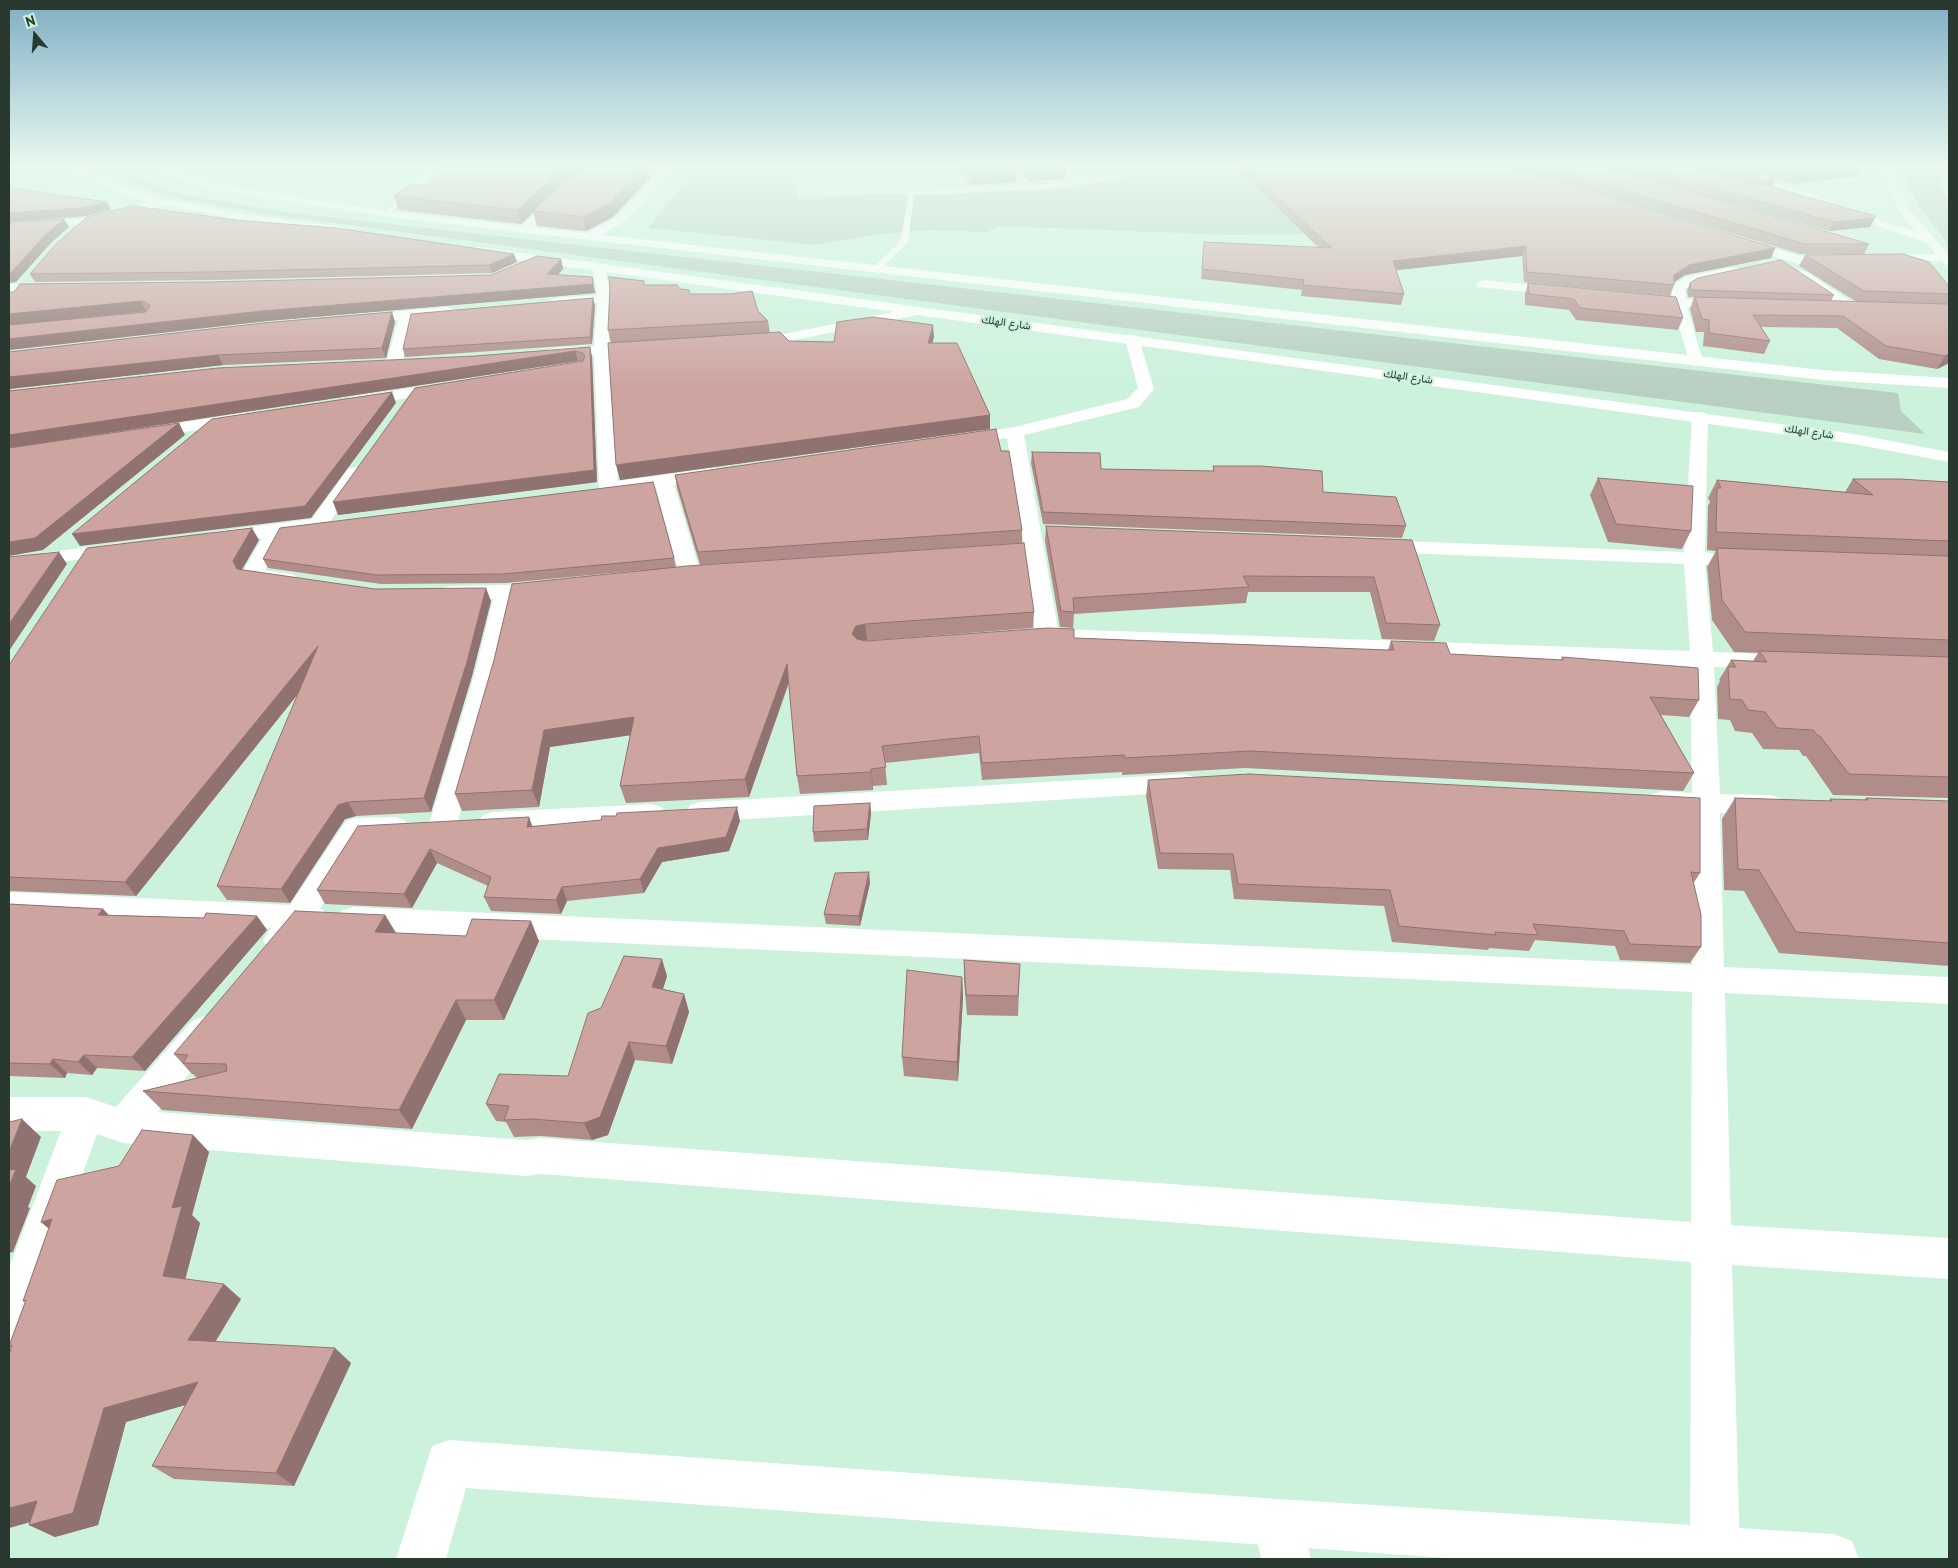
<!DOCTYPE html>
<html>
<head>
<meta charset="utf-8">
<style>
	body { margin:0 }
	#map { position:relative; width:1958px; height:1568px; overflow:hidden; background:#ccf2dc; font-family:"PT Sans",sans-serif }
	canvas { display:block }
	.frame { position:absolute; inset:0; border:10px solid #2a3930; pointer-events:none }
	.north { position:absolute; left:10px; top:10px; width:50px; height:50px; -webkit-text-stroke:4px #ccf2dc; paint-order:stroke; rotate:342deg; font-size:14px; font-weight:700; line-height:20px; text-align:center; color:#2a3930 }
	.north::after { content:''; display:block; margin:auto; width:18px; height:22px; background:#2a3930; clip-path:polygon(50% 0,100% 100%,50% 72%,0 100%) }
</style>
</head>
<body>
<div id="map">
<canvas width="1958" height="1568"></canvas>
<div class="frame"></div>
<div class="north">N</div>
</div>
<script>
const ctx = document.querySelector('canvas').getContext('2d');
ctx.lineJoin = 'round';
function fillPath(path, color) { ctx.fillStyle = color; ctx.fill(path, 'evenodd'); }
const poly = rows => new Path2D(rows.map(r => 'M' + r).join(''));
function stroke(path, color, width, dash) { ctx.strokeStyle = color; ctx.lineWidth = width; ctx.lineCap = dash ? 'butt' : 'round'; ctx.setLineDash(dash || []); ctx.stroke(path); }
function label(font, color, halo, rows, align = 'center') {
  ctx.font = font + ' "PT Sans",Vazirmatn,sans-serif'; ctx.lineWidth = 4.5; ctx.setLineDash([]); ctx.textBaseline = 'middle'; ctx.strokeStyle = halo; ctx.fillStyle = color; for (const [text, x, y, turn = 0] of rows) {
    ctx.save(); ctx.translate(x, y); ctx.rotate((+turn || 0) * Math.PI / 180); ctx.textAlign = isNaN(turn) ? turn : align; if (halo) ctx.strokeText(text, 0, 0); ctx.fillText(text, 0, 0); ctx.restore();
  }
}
fillPath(poly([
	[9,166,65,200,112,212,88,218,9,222]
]), '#bbe7cd');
fillPath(poly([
	[98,166,113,166,163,189,197,197,283,212,1898,393,1901,411,1925,434,273,215,185,200,148,190],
	[686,166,786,166,799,199,870,194,933,195,1064,188,1130,178,1113,166,1466,166,1414,233,1231,235,998,226,988,232,928,230,882,234,815,245,648,228,687,179],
	[1907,166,1939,166,1942,187,1949,203,1949,245,1920,208,1907,184]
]), '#b8cfc1');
fillPath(poly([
	[429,166,435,166,389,215,385,215,385,213,429,166],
	[1119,175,1121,178,1059,188,914,194,908,242,880,270,873,268,901,241,909,191,1059,184,1119,175]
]), '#fff');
fillPath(poly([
	[586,166,596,166,590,176,555,205,529,231,521,231,519,229,547,201,582,172,586,166],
	[663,166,674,166,627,220,595,239,587,239,585,236,587,233,619,216,663,166],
	[1724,166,1739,166,1887,223,1930,235,1932,238,1926,242,1879,227,1724,166],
	[164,199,168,200,169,202,168,204,86,224,9,229,9,223,86,218,164,199],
	[1738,237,1800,256,1946,254,1949,255,1949,261,1799,264,1734,244,1732,241,1734,238,1738,237],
	[599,264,605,268,611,298,609,345,645,343,650,344,652,347,650,350,645,351,609,354,618,481,714,468,721,470,723,474,721,478,714,480,674,485,701,574,698,579,690,580,682,579,679,574,656,487,609,494,602,492,599,488,594,355,553,358,548,356,545,353,548,350,553,348,594,346,597,303,556,306,549,302,556,298,597,295,593,268,599,264],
	[1733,267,1738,268,1739,271,1738,274,1694,283,1685,289,1686,299,1728,300,1735,304,1728,308,1687,307,1703,361,1700,364,1695,366,1690,364,1673,307,1641,304,1634,300,1641,296,1672,298,1671,287,1685,277,1733,267],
	[1802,271,1807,272,1859,307,1852,311,1847,310,1797,278,1796,275,1797,272,1802,271],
	[1483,280,1564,288,1571,292,1564,296,1478,287,1476,284,1483,280],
	[9,284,53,284,60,288,53,292,9,292,9,284],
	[448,307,455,311,453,314,412,318,402,364,399,367,394,369,389,367,386,364,398,320,357,323,352,322,350,319,352,316,357,315,448,307],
	[918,307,925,311,923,314,779,343,748,345,743,344,741,341,743,338,748,337,779,335,918,307],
	[1132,335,1137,336,1139,339,1154,389,1139,407,1024,435,1058,629,1690,651,1684,564,1378,552,1371,550,1368,546,1371,542,1378,540,1684,552,1692,417,1694,413,1700,412,1706,413,1708,417,1705,552,1719,555,1723,559,1719,563,1705,565,1713,652,1790,655,1798,657,1802,662,1798,667,1790,669,1714,667,1720,794,1770,795,1780,798,1784,805,1780,812,1770,815,1720,813,1724,967,1949,977,1949,1004,1725,993,1731,1225,1949,1238,1949,1279,1732,1265,1740,1552,1737,1559,1693,1559,1690,1552,1691,1262,541,1174,526,1176,123,1143,97,1134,24,1339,9,1345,9,1268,61,1131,9,1131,9,1097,86,1097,116,1107,192,1021,204,1016,216,1021,221,1031,216,1041,158,1112,526,1140,541,1138,1691,1222,1692,992,352,931,341,927,336,919,341,911,352,907,1692,965,1692,812,1663,811,1653,808,1649,801,1653,794,1663,791,1692,793,1690,666,1047,643,1028,644,1020,642,1016,637,1020,632,1035,630,1025,557,987,560,980,558,977,554,980,550,987,548,1024,545,1007,438,959,445,953,444,950,440,953,436,959,435,1015,427,1127,399,1138,388,1125,339,1127,336,1132,335],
	[447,383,453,385,455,388,453,391,356,406,350,405,348,401,350,397,356,396,447,383],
	[244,413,250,414,253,418,250,422,144,438,138,437,135,433,138,429,144,428,244,413],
	[355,467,362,469,364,473,325,529,284,535,265,570,294,575,297,580,294,585,286,586,252,581,244,580,241,575,262,538,218,543,211,541,208,537,211,533,218,531,312,519,348,469,355,467],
	[121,543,128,545,131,549,128,553,9,569,9,557,121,543],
	[548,581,556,583,559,588,556,593,516,598,498,676,457,824,453,831,443,834,433,831,429,824,474,676,493,599,451,600,443,598,440,593,443,588,451,586,506,585,548,581],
	[1184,774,1194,777,1198,783,1194,789,1184,792,700,822,690,819,686,812,690,805,700,802,1184,774],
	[652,804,662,807,666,814,662,821,652,824,493,832,483,829,479,822,483,815,493,812,652,804],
	[395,817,405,820,409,827,405,834,395,837,364,838,320,909,323,910,328,918,323,926,306,930,290,949,279,952,268,949,263,940,271,928,9,916,9,892,290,905,346,821,356,818,395,817],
	[1278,1499,1295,1506,1302,1523,1311,1559,1261,1559,1254,1523,1261,1506,1278,1499]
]), '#fff');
fillPath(poly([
	[449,1440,1278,1499,1834,1534,1852,1541,1859,1559,1460,1559,466,1488,446,1559,396,1559,432,1446,449,1440]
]), '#fff');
fillPath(poly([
	[1882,166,1892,166,1898,186,1909,209,1949,255,1949,266,1945,265,1898,210,1888,186,1882,166]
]), '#fff');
fillPath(poly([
	[65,166,78,166,95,176,147,195,248,215,344,227,350,231,344,235,248,221,144,201,87,180,65,166],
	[146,166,161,166,211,183,387,211,1823,370,1949,378,1949,388,1823,380,387,217,209,189,146,166],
	[478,247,1854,434,1949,452,1949,462,1854,444,474,254,472,251,474,248,478,247]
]), '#fff');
fillPath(poly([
	[443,166,584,166,581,170,586,166,651,166,651,167,648,170,650,178,613,217,586,231,537,226,533,212,521,224,399,210,394,196,429,184],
	[954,166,1066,166,1065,179,1030,181,1016,171,1016,182,971,185],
	[1243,166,1744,166,1776,178,1772,187,1870,227,1829,231,1624,173,1869,244,1864,254,1800,254,1531,173,1775,248,1771,258,1685,275,1674,282,1674,285,1670,296,1524,282,1522,256,1396,270,1404,294,1401,305,1301,296,1302,290,1201,279,1204,242,1319,248,1241,173],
	[1745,166,1860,166,1860,168,1856,176,1792,184],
	[1805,255,1949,286,1949,363,1937,369,1879,359,1837,328,1761,327,1770,341,1764,354,1703,346,1704,332,1696,332,1690,309,1694,297,1688,297,1687,290,1690,283,1834,295,1831,301,1857,302,1799,266],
	[561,259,563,269,558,275,592,277,595,293,267,321,9,350,9,325,146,311,9,325,9,292,210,282,491,275],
	[517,262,492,273,214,280,35,282,30,274],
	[1528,283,1683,318,1678,330,1576,320,1569,310,1525,305,1525,294],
	[645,285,680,289,690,294,758,311,768,321,770,333,789,341,834,342,934,337,932,343,990,415,990,429,620,480,611,343,608,330],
	[595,305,592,344,405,357,403,349],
	[395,322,386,358,223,365,9,389,9,352],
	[590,347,592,357,597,482,338,515,580,362,578,361,9,448,9,391,475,356],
	[1001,451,1022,530,1022,543,700,565,677,488,675,475],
	[1032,452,1101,469,1213,471,1213,466,1323,492,1406,526,1402,538,1043,524,1031,463],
	[1598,478,1691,531,1682,549,1608,542,1590,495],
	[1853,479,1949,482,1949,798,1833,795,1806,756,1803,756,1799,750,1763,749,1752,733,1735,731,1730,720,1718,719,1717,687,1720,681,1719,680,1731,660,1753,661,1758,653,1734,652,1712,620,1707,567,1716,551,1707,550,1708,506,1710,502,1708,498,1717,480,1845,492],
	[1046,526,1412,540,1440,625,1434,641,1382,639,1370,592,1248,592,1246,603,1074,614,1073,628,1060,627,1045,541],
	[259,540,242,570,375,589,491,601,472,676,431,812,356,816,345,819,290,903,227,900,217,886,299,693,136,896,9,891,9,665],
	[674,558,676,567,1034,612,1033,628,864,641,866,641,1074,638,1388,650,1391,641,1450,654,1561,660,1562,657,1699,700,1689,717,1661,715,1694,773,1683,791,1245,768,1122,775,1122,772,982,780,979,753,885,763,887,785,873,786,873,790,800,794,797,776,789,683,749,797,626,803,620,786,630,735,550,747,539,807,462,811,455,794,644,570,506,583,381,584,268,568,263,559],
	[1148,780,1700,873,1693,884,1701,947,1690,963,1620,960,1615,946,1535,940,1529,951,1489,948,1488,950,1392,942,1384,906,1234,899,1230,870,1158,869,1146,796],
	[1735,798,1829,801,1830,799,1864,800,1866,798,1949,801,1949,966,1779,953,1744,891,1724,890,1722,819],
	[870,803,871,813,868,840,814,842,813,832],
	[740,821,729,851,662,862,644,893,567,901,561,914,491,911,484,897,488,886,437,863,412,908,325,904,317,890,358,826,532,826],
	[870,883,860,926,826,924,824,914],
	[9,904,103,909,109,915,204,918,257,916,267,930,145,1071,97,1068,92,1075,67,1073,65,1078,9,1076],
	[385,915,396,933,539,941,504,1020,466,1020,412,1129,162,1110,143,1091,197,1078,193,1074,192,1074,174,1054],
	[964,960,1020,964,1018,1016,967,1015,964,981],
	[667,976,663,989,684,994,689,1012,672,1064,635,1060,608,1135,592,1140,541,1136,514,1137,506,1122,496,1121,486,1104,568,1076,601,1008],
	[962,977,963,997,958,1081,904,1076,902,1057],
	[193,1135,209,1152,192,1215,200,1223,185,1279,241,1299,216,1341,351,1363,294,1486,174,1479,152,1466,185,1405,126,1422,98,1525,55,1537,29,1525,30,1522,9,1528,9,1355,11,1348,9,1346,25,1302,23,1301,49,1229,41,1222,119,1166]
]), '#b18d8a');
fillPath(poly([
	[567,166,584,166,581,171,546,200,521,224,518,210,542,186],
	[635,166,651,166,648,170,650,178,613,217,586,231,583,217],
	[1053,166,1066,166,1065,179,1030,181,1030,168],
	[1016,168,1016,182,971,185,971,171],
	[1860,168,1856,176,1792,184,1796,176],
	[1776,178,1771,189,1757,183,1770,179],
	[107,202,111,210,86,216,9,222,9,213],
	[1875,218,1870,227,1829,231,1834,222],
	[64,219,69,227,50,244,16,282,9,283,9,273,45,235],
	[1526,246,1522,256,1390,271,1393,261],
	[1775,248,1771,258,1685,275,1670,285,1674,275,1689,265],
	[514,254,517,262,492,273,489,265],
	[561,259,563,269,550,283,547,274],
	[592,277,595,293,267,321,9,350,9,339,262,311],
	[593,298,595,305,592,344,590,337],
	[141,301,146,311,9,325,9,314],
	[392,312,395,322,386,358,382,348],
	[933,325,934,337,929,356,928,343],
	[590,347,592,357,597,482,338,515,333,502,594,470],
	[575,351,578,361,9,448,9,435],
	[1949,354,1949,363,1937,369,1945,356],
	[218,355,223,365,9,389,9,377],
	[392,392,396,403,311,518,80,546,72,534],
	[990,415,990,429,620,480,616,465],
	[179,423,185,435,43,550,9,556,9,542],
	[252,528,259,540,239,574,233,561],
	[59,552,67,564,9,651,9,624],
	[486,588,491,601,472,676,431,812,424,798],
	[865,624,867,640,858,643,852,634,856,626],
	[318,646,325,660,136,896,125,882],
	[787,664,789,681,749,797,745,779],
	[634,717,639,734,550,747,539,807,532,790,544,730],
	[871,769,873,786,873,790,871,772],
	[348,802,356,816,345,819,290,903,281,889,338,805],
	[870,803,871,813,868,840,867,829],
	[737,807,740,821,729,851,662,862,644,893,640,879,658,848],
	[529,817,534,831,527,827],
	[430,849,437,863,412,908,404,894],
	[869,872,870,883,860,926,859,916],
	[562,887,567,901,561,914,556,900],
	[103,909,115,923,98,915],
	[385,915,397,935,375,932],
	[257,916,267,930,145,1071,132,1057],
	[531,921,539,941,504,1020,494,1000],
	[662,959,667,976,658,1005,652,987],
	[962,977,963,997,958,1081,957,1062],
	[684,994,689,1012,672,1064,666,1046],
	[456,1000,466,1020,412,1129,399,1110],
	[629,1042,635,1060,608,1135,592,1140,584,1123],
	[84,1055,97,1068,92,1075,78,1062],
	[53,1059,67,1073,65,1078,50,1064],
	[22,1119,41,1137,26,1177,36,1186,28,1207,30,1208,13,1252,9,1253,9,1152],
	[193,1135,209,1152,192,1215,200,1223,182,1292,163,1276,172,1208],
	[52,1219,62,1239,41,1222],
	[224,1284,241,1299,207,1355,188,1340],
	[335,1348,351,1363,294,1486,276,1473],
	[198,1382,217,1396,126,1422,98,1525,55,1537,29,1525,104,1408],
	[37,1501,62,1513,9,1528,9,1508]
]), '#907371');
const building = poly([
	[443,166,567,166,542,186,518,210,394,196,409,185,429,184,443,166],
	[586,166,646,166,610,203,583,217,533,211,553,192,586,166],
	[966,166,1013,166,1016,168,971,171,966,166],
	[1028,166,1053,166,1030,168,1028,166],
	[1244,166,1509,166,1775,248,1689,265,1674,275,1674,285,1527,272,1526,246,1393,261,1404,294,1303,285,1304,280,1202,269,1204,242,1332,248,1244,166],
	[1539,166,1601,166,1869,244,1805,244,1539,166],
	[1633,166,1687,166,1753,184,1757,183,1875,216,1875,218,1834,222,1633,166],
	[1721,166,1744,166,1776,178,1770,179,1775,180,1757,183,1761,180,1758,176,1721,166],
	[1770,166,1860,166,1860,168,1796,176,1770,166],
	[9,188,107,202,81,208,9,213,9,188],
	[133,206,235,220,336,228,514,254,489,265,210,272,30,274,56,244,87,217,133,206],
	[64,219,45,235,11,273,9,273,9,222,64,219],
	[1903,254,1929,262,1949,286,1949,294,1864,291,1805,255,1903,254],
	[537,256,561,259,547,274,592,277,593,284,262,311,9,339,9,325,146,312,150,306,146,302,141,301,9,314,9,292,14,292,20,284,210,282,491,275,537,256],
	[1781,260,1834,295,1691,290,1690,283,1698,278,1781,260],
	[609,277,644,281,644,285,677,285,680,289,689,290,690,294,730,294,752,291,758,311,768,321,608,330,610,286,609,277],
	[1528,283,1676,297,1683,318,1580,308,1574,299,1529,294,1528,283],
	[1695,297,1949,304,1949,354,1945,356,1886,346,1843,316,1753,315,1770,341,1709,333,1709,320,1702,319,1695,297],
	[593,298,590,337,403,349,411,314,593,298],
	[392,312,382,348,218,355,9,377,9,352,263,323,392,312],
	[873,317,933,325,928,343,957,343,990,415,616,465,608,343,780,332,789,341,834,342,837,322,873,317],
	[590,347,594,470,333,502,415,388,583,361,585,356,583,353,575,351,9,435,9,391,218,368,475,356,590,347],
	[392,392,305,506,72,534,212,419,392,392],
	[179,423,35,538,9,542,9,448,179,423],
	[996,429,1001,451,1009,451,1022,530,698,552,675,475,996,429],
	[1032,452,1100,453,1101,469,1214,471,1213,466,1261,466,1322,471,1323,492,1396,497,1406,526,1043,512,1032,452],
	[1598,478,1693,486,1691,531,1616,524,1598,478],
	[1853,479,1900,479,1949,482,1949,541,1716,532,1717,488,1721,488,1717,480,1873,495,1853,479],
	[653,482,674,558,503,574,377,575,263,559,280,528,653,482],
	[1046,526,1412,540,1440,625,1386,623,1374,577,1243,576,1249,587,1073,598,1074,612,1061,611,1046,526],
	[252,528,233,561,237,569,375,589,486,588,467,662,424,798,348,802,338,805,281,889,217,886,318,646,125,882,9,877,9,665,87,548,252,528],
	[1024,543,1034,612,865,624,856,626,852,634,857,639,866,641,1048,628,1074,629,1074,638,1387,650,1394,650,1391,641,1446,643,1450,654,1563,660,1562,657,1698,668,1699,700,1650,697,1694,773,1249,751,1125,758,1124,755,982,763,979,736,882,746,886,767,871,769,871,772,797,776,787,664,745,779,620,786,634,717,544,730,532,790,455,794,494,660,512,584,687,566,1024,543],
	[1717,548,1949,556,1949,640,1745,632,1722,600,1717,548],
	[59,552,9,624,9,557,59,552],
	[1759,651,1949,657,1949,777,1849,774,1820,736,1817,735,1813,730,1777,728,1765,712,1748,710,1742,700,1730,699,1728,667,1736,667,1731,660,1767,662,1759,651],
	[1249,774,1700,798,1700,873,1691,872,1701,915,1701,947,1630,944,1624,931,1533,924,1538,935,1495,932,1496,935,1399,926,1390,890,1238,884,1233,854,1160,853,1148,780,1249,774],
	[1735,798,1832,801,1830,799,1868,800,1866,798,1949,801,1949,943,1796,932,1759,870,1738,869,1735,798],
	[870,803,867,829,813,832,814,806,870,803],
	[737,807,726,837,658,848,640,879,562,887,556,900,484,897,491,877,430,849,404,894,317,890,358,826,529,817,527,827,601,820,602,816,616,816,617,813,737,807],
	[869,872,859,916,824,914,835,873,869,872],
	[9,904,103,909,98,915,204,918,206,913,257,916,132,1057,84,1055,78,1062,53,1059,50,1064,9,1063,9,904],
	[295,911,385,915,375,932,466,936,472,919,531,921,494,1000,456,1000,399,1110,143,1091,227,1071,226,1064,183,1063,188,1055,174,1054,295,911],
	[624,956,662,959,652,987,684,994,666,1046,629,1042,600,1117,584,1123,532,1119,504,1120,509,1106,486,1104,499,1074,568,1076,588,1013,601,1008,624,956],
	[964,960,1020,964,1018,996,966,995,964,960],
	[907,970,962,977,957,1062,902,1057,907,970],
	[22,1119,9,1152,9,1122,22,1119],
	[142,1130,193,1135,172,1208,182,1206,163,1276,224,1284,188,1340,335,1348,276,1473,152,1466,198,1382,104,1408,73,1513,29,1525,37,1501,9,1508,9,1355,12,1345,9,1346,26,1300,23,1301,52,1219,41,1222,57,1180,119,1166,142,1130],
	[16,1169,9,1187,9,1170,16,1169]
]);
fillPath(building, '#cea4a1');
stroke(building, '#907371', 1);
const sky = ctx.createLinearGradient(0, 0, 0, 386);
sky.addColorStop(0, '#80aec5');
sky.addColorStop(0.43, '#e8f9ef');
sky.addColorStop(1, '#e8f9ef00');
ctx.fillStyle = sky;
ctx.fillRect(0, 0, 1958, 386);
label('11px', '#2a3930', '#ccf2dc', [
	["شارع الهلك",1006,323,8],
	["شارع الهلك",1408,377,8],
	["شارع الهلك",1809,432,8]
]);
</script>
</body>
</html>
